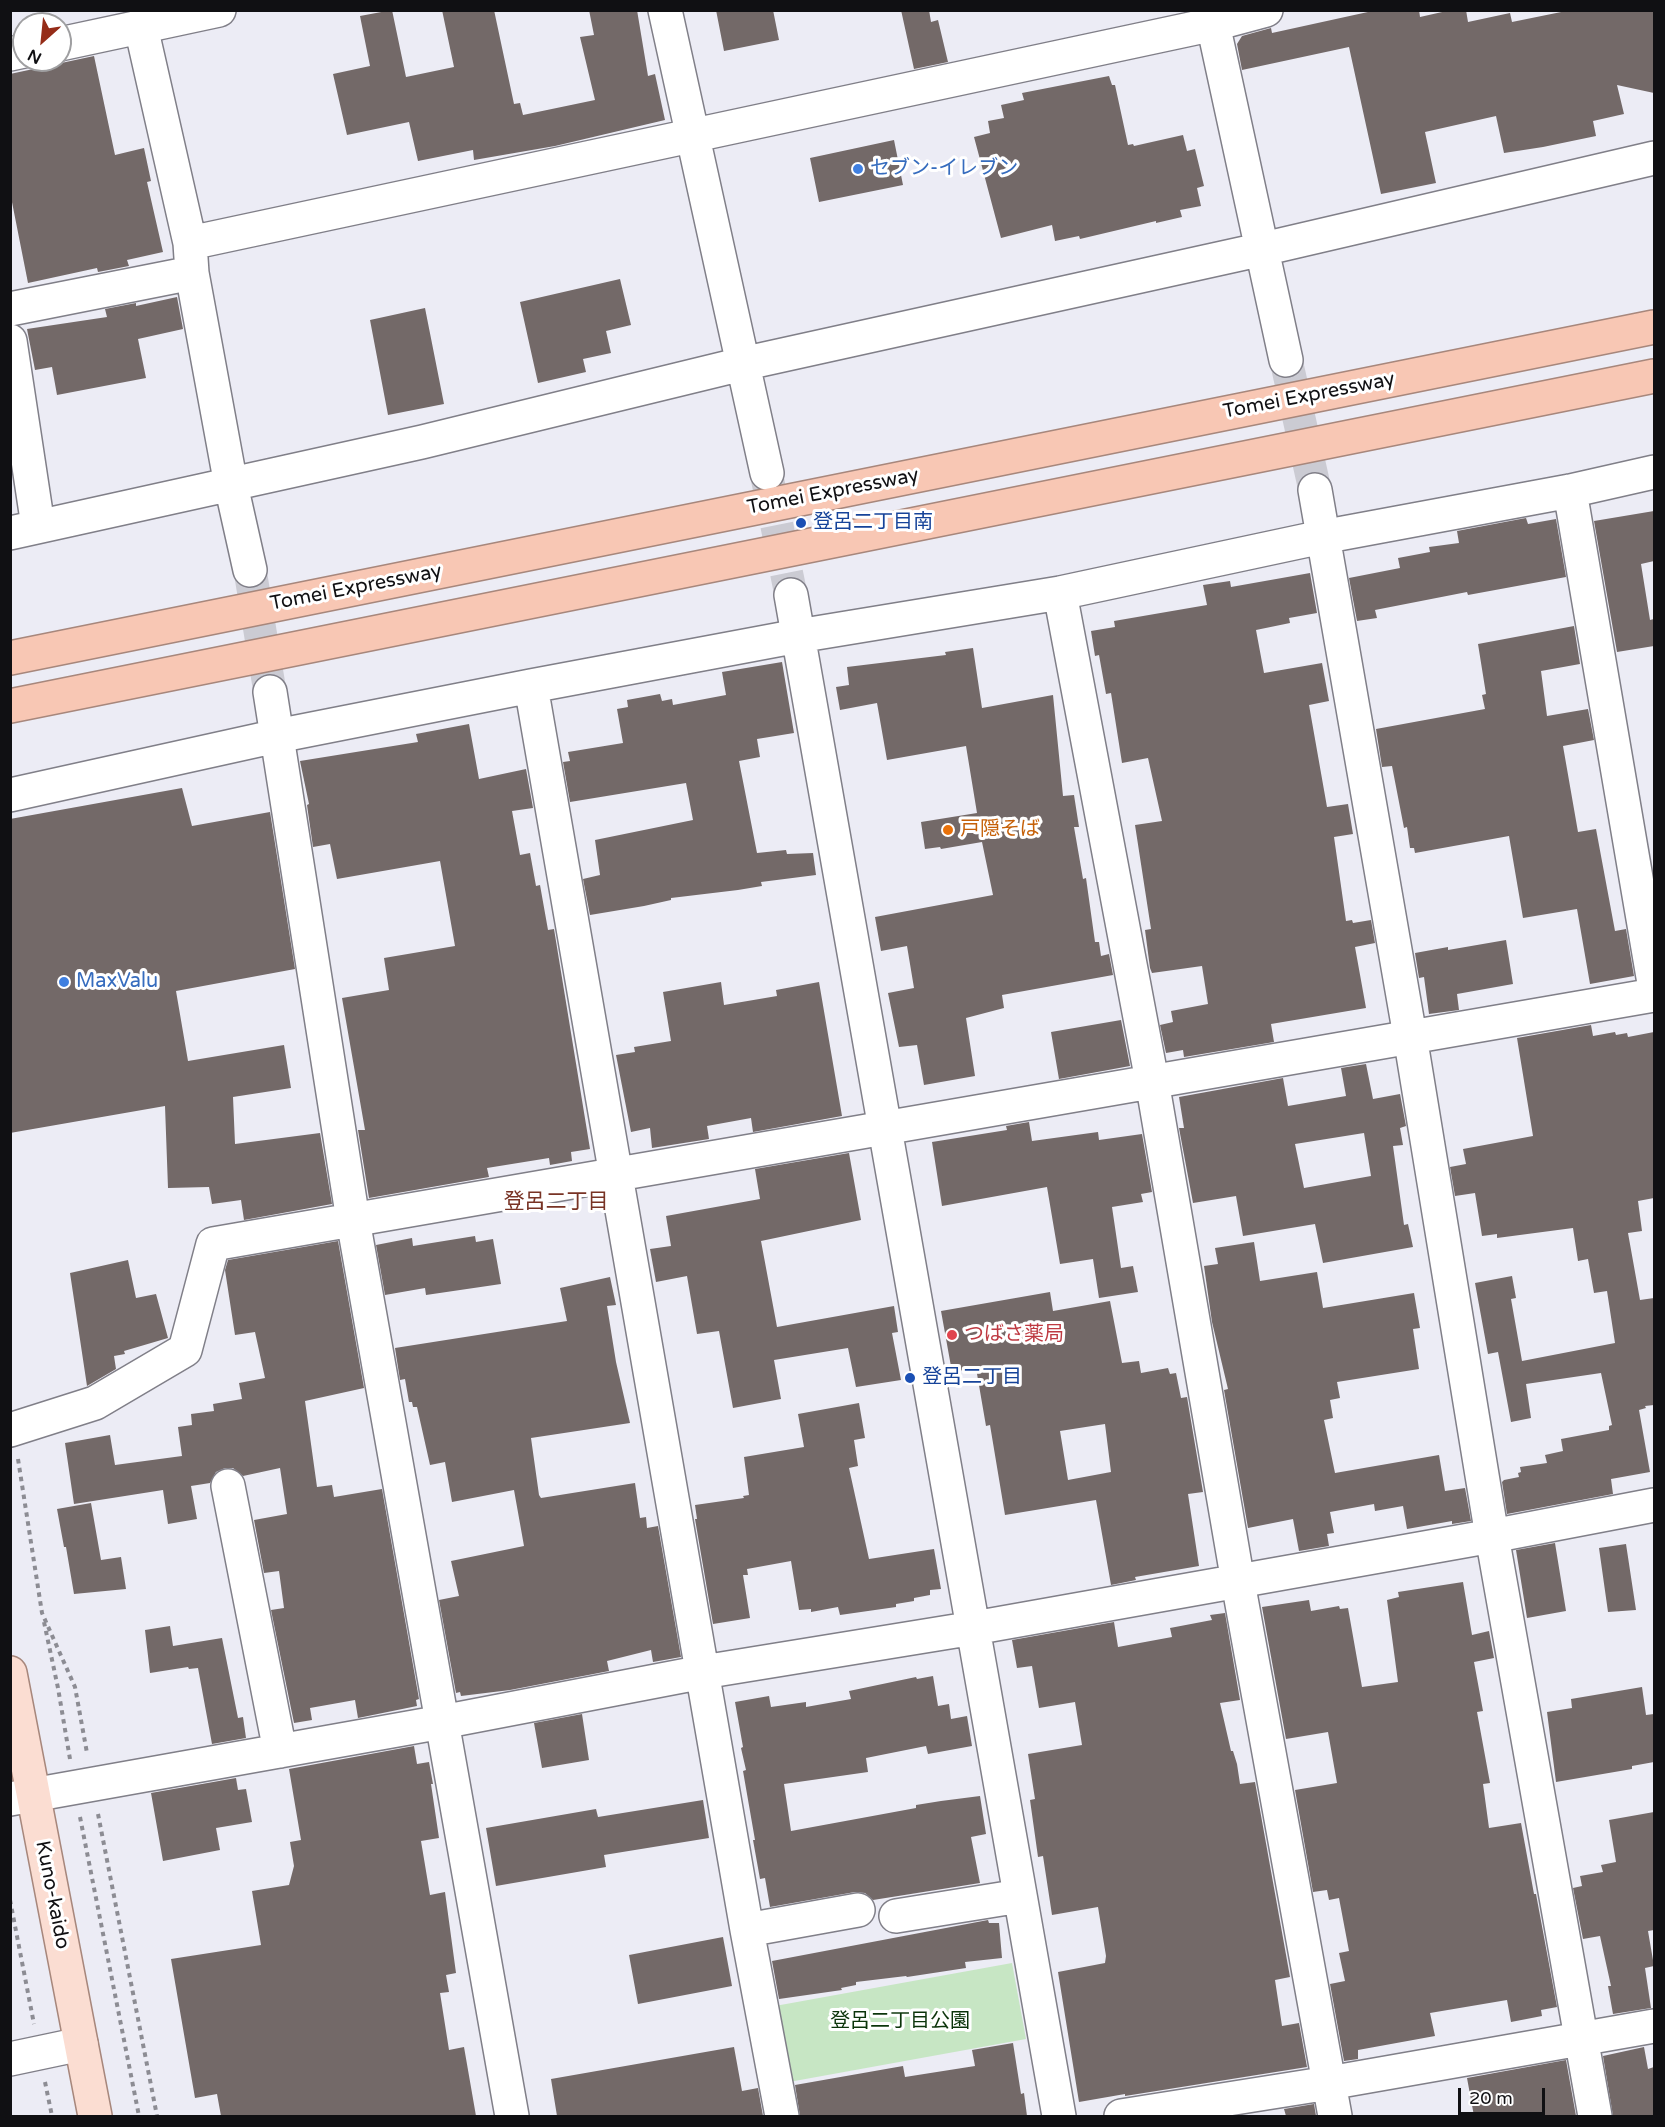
<!DOCTYPE html>
<html>
<head>
<meta charset="utf-8">
<style>
	body { margin:0 }
	#map { position:relative; width:1665px; height:2127px; overflow:hidden; background:#ececf5; font-family:"Varela Round",sans-serif }
	canvas { display:block }
	.frame { position:absolute; inset:0; border:12px solid #101013; pointer-events:none }
	.north { position:absolute; left:12px; top:12px; width:60px; height:60px; box-sizing:border-box; background:#fff; border:2px solid #9f9fa1; border-radius:50%; rotate:207deg; font-size:16px; font-weight:700; line-height:24px; text-align:center; color:#101013 }
	.north::after { content:''; display:block; margin:auto; width:21px; height:27px; background:#952c18; clip-path:polygon(50% 0,100% 100%,50% 72%,0 100%) }
	.scale { position:absolute; left:1458px; top:2088px; width:87px; height:27px; box-sizing:border-box; border:3px solid #101013; border-top:0; padding-left:8px; font-size:18px; line-height:21px; white-space:nowrap; color:#101013; -webkit-text-stroke:4px #fff; paint-order:stroke }
</style>
</head>
<body>
<div id="map">
<canvas width="1665" height="2127"></canvas>
<div class="frame"></div>
<div class="north">N</div>
<div class="scale">20 m</div>
</div>
<script>
const ctx = document.querySelector('canvas').getContext('2d');
ctx.lineJoin = 'round';
function fillPath(path, color) { ctx.fillStyle = color; ctx.fill(path, 'evenodd'); }
const poly = rows => new Path2D(rows.map(r => 'M' + r).join(''));
function stroke(path, color, width, dash) { ctx.strokeStyle = color; ctx.lineWidth = width; ctx.lineCap = dash ? 'butt' : 'round'; ctx.setLineDash(dash || []); ctx.stroke(path); }
function label(font, color, halo, rows, align = 'center') {
  ctx.font = font + ' "Varela Round","Noto Sans JP",sans-serif'; ctx.lineWidth = 6; ctx.setLineDash([]); ctx.textBaseline = 'middle'; ctx.strokeStyle = halo; ctx.fillStyle = color; for (const [text, x, y, turn = 0] of rows) {
    ctx.save(); ctx.translate(x, y); ctx.rotate((+turn || 0) * Math.PI / 180); ctx.textAlign = isNaN(turn) ? turn : align; if (halo) ctx.strokeText(text, 0, 0); ctx.fillText(text, 0, 0); ctx.restore();
  }
}
fillPath(poly([
	[1012,1963,1026,2039,789,2082,775,2006]
]), '#c7e6c4');
fillPath(poly([
	[392,10,406,77,454,67,442,10,494,10,514,104,520,103,523,115,595,100,580,37,594,35,589,10,637,10,648,76,655,74,665,120,555,146,474,160,473,150,418,161,409,122,347,135,333,74,370,66,360,16],
	[716,10,773,10,779,40,724,51],
	[901,10,929,10,931,22,938,20,948,62,914,69],
	[1377,10,1419,10,1420,17,1451,10,1466,10,1468,22,1510,13,1512,22,1571,10,1654,10,1654,93,1617,85,1624,114,1593,121,1596,136,1543,147,1504,153,1496,116,1425,132,1436,183,1381,194,1349,47,1242,70,1237,44,1242,36,1271,28,1272,33],
	[94,56,115,155,144,148,151,181,147,182,163,252,127,260,129,266,98,272,97,268,28,283,10,192,10,74],
	[1109,76,1112,85,1115,85,1128,145,1133,144,1134,146,1183,135,1187,151,1195,149,1204,186,1197,188,1201,206,1180,210,1182,217,1156,223,1156,221,1080,239,1079,236,1055,241,1052,225,1001,238,974,137,990,133,988,121,1004,118,1001,105,1024,100,1022,93],
	[894,140,903,185,819,202,810,158],
	[620,279,631,325,606,331,611,353,583,359,586,372,538,383,520,302],
	[177,297,183,329,138,339,146,378,57,395,52,367,35,370,27,329,107,317,105,309,136,303,136,306],
	[425,308,444,404,388,415,370,320],
	[1654,511,1654,561,1641,564,1650,620,1654,619,1654,646,1617,652,1594,521],
	[1526,518,1528,524,1556,519,1566,577,1468,595,1467,592,1375,610,1377,618,1357,621,1349,578,1400,568,1398,558,1430,552,1429,547,1459,543,1457,531],
	[1310,573,1317,613,1289,618,1290,623,1256,630,1264,673,1322,663,1329,701,1309,705,1327,807,1348,804,1353,834,1334,837,1346,921,1352,920,1353,923,1371,920,1375,943,1355,947,1366,1008,1271,1024,1274,1042,1184,1057,1183,1050,1166,1053,1160,1025,1173,1022,1171,1011,1208,1004,1202,966,1152,973,1150,968,1145,930,1151,929,1135,825,1162,821,1148,758,1122,763,1111,693,1106,694,1099,655,1095,656,1091,631,1115,627,1114,621,1207,605,1203,585,1230,581,1231,587],
	[1574,626,1580,664,1541,671,1547,716,1588,709,1594,740,1563,746,1578,832,1596,829,1615,931,1626,929,1634,976,1590,984,1577,909,1523,918,1509,836,1415,853,1414,848,1410,848,1407,827,1404,828,1392,766,1382,767,1376,729,1485,709,1482,695,1486,694,1478,644],
	[973,648,982,708,1053,695,1063,796,1074,795,1079,827,1074,827,1083,879,1086,878,1095,942,1099,942,1101,956,1109,954,1113,975,1002,995,1004,1008,966,1018,975,1076,924,1085,917,1045,899,1047,888,993,914,988,907,946,881,951,875,917,993,895,982,842,941,849,940,847,925,849,921,822,977,813,966,746,887,760,877,703,840,710,836,687,849,685,847,667,946,655,945,652],
	[782,662,794,733,757,739,760,757,739,761,757,853,786,850,787,854,813,853,816,875,761,882,762,886,738,890,671,898,671,900,644,906,590,915,583,879,600,875,595,840,693,820,686,783,570,802,563,762,570,761,568,752,623,743,617,709,628,707,627,700,660,694,662,701,672,699,673,705,726,695,722,672],
	[469,724,479,779,526,769,533,808,512,811,520,855,530,853,536,886,540,885,548,930,554,929,590,1149,571,1152,572,1161,550,1165,549,1158,487,1168,489,1177,369,1198,358,1130,365,1130,342,998,389,990,384,958,455,946,440,861,337,879,330,844,313,847,307,805,309,804,300,761,418,742,416,734],
	[182,788,192,826,270,812,295,969,176,991,188,1061,284,1045,291,1088,233,1097,235,1144,320,1133,332,1204,244,1220,241,1200,212,1204,209,1187,168,1188,165,1106,10,1133,10,819],
	[1506,940,1513,984,1457,994,1459,1010,1429,1014,1424,977,1419,978,1415,953,1448,947,1448,950],
	[721,982,724,1005,777,996,776,990,819,982,842,1116,753,1132,751,1118,707,1126,709,1139,652,1148,650,1128,631,1132,616,1055,635,1052,634,1047,671,1041,663,992],
	[1121,1020,1130,1066,1059,1079,1051,1032],
	[1591,1025,1593,1036,1615,1032,1616,1035,1627,1033,1628,1037,1654,1032,1654,1198,1638,1201,1642,1231,1628,1233,1640,1300,1654,1298,1654,1405,1645,1406,1646,1408,1639,1410,1650,1472,1611,1479,1613,1494,1507,1514,1502,1482,1504,1480,1519,1477,1518,1473,1521,1472,1520,1467,1547,1463,1545,1455,1563,1451,1561,1439,1609,1430,1609,1426,1612,1425,1601,1373,1526,1384,1531,1418,1511,1422,1498,1352,1488,1354,1475,1283,1512,1276,1516,1298,1511,1299,1522,1361,1615,1343,1607,1291,1594,1293,1588,1259,1578,1261,1573,1228,1497,1238,1497,1234,1482,1236,1475,1193,1455,1196,1450,1167,1466,1164,1463,1149,1533,1136,1517,1038],
	[1366,1064,1373,1099,1400,1094,1406,1126,1400,1128,1403,1145,1393,1146,1404,1225,1408,1224,1413,1247,1323,1263,1315,1224,1243,1236,1236,1196,1193,1203,1179,1128,1184,1128,1179,1097,1283,1078,1288,1106,1346,1096,1341,1068],
	[1364,1133,1371,1176,1304,1188,1295,1144],
	[1029,1122,1032,1141,1098,1132,1099,1140,1142,1134,1152,1192,1141,1194,1143,1202,1112,1207,1121,1268,1133,1266,1138,1292,1099,1298,1093,1259,1060,1264,1047,1187,942,1206,932,1142,1007,1130,1006,1126],
	[849,1153,861,1220,761,1241,777,1327,894,1306,898,1332,892,1333,901,1380,856,1387,848,1348,774,1360,781,1399,733,1408,719,1331,697,1334,687,1276,656,1282,650,1249,671,1246,666,1216,760,1199,755,1169],
	[475,1236,476,1242,493,1239,501,1284,426,1295,425,1288,385,1295,376,1245,412,1238,413,1246],
	[338,1241,364,1388,305,1401,317,1487,332,1485,334,1497,382,1489,419,1699,416,1700,417,1706,358,1718,355,1700,310,1708,312,1720,294,1723,271,1610,284,1608,279,1571,264,1573,254,1520,287,1514,280,1468,243,1476,233,1468,225,1468,216,1472,210,1483,191,1486,197,1519,168,1524,163,1490,74,1504,65,1443,110,1435,115,1465,182,1456,178,1427,192,1425,191,1414,214,1411,213,1404,242,1399,239,1383,265,1378,255,1332,235,1335,225,1270,228,1260],
	[1254,1242,1260,1281,1317,1272,1323,1308,1414,1293,1420,1328,1413,1329,1419,1369,1337,1382,1340,1398,1330,1400,1333,1418,1324,1420,1335,1473,1439,1455,1445,1491,1465,1488,1471,1521,1452,1524,1452,1521,1407,1529,1403,1506,1375,1511,1374,1504,1330,1512,1334,1533,1327,1534,1329,1546,1299,1551,1293,1519,1248,1528,1224,1390,1228,1389,1212,1322,1204,1266,1218,1264,1215,1248],
	[128,1260,136,1298,156,1294,168,1338,124,1351,125,1354,114,1356,116,1369,87,1386,70,1273],
	[610,1277,616,1305,607,1306,616,1362,630,1423,531,1438,539,1495,541,1498,635,1483,640,1518,646,1517,647,1528,658,1526,681,1657,653,1662,651,1650,607,1661,609,1671,510,1690,461,1696,460,1692,456,1693,439,1600,459,1596,451,1561,524,1546,514,1490,452,1502,445,1462,430,1465,417,1407,413,1407,412,1402,409,1402,405,1379,400,1380,395,1348,567,1321,560,1288],
	[1050,1292,1053,1311,1110,1301,1122,1363,1139,1361,1141,1373,1168,1368,1170,1374,1176,1373,1181,1398,1187,1397,1203,1492,1188,1494,1199,1566,1135,1577,1136,1580,1111,1585,1096,1500,1005,1515,990,1425,986,1426,976,1368,952,1372,941,1311],
	[1105,1424,1111,1472,1068,1480,1060,1431],
	[859,1403,865,1438,854,1440,858,1466,849,1468,869,1559,934,1549,941,1589,930,1590,930,1595,914,1598,914,1601,896,1604,896,1607,840,1615,838,1607,811,1612,811,1609,799,1610,791,1561,747,1569,748,1575,743,1575,750,1618,713,1624,695,1519,697,1519,695,1505,744,1498,743,1496,749,1495,744,1457,804,1447,798,1414],
	[91,1503,101,1560,121,1557,126,1589,74,1594,66,1547,64,1547,57,1509],
	[1555,1543,1566,1611,1527,1618,1516,1550],
	[1626,1544,1636,1610,1608,1612,1599,1548],
	[1463,1582,1472,1635,1489,1631,1494,1658,1474,1662,1483,1711,1477,1712,1490,1783,1483,1784,1489,1828,1521,1823,1534,1894,1536,1894,1557,2007,1541,2010,1542,2016,1511,2022,1507,2000,1430,2013,1435,2036,1358,2050,1358,2059,1344,2061,1330,1984,1345,1981,1339,1953,1349,1951,1339,1898,1329,1900,1327,1890,1313,1892,1295,1790,1337,1783,1328,1732,1286,1739,1262,1607,1309,1600,1311,1611,1339,1606,1340,1609,1348,1608,1362,1687,1398,1682,1387,1600,1399,1597,1398,1592],
	[1225,1613,1240,1700,1220,1703,1231,1751,1233,1751,1237,1764,1240,1784,1255,1782,1290,1977,1275,1980,1282,2026,1299,2023,1307,2067,1125,2096,1125,2094,1079,2102,1058,1972,1105,1963,1106,1956,1098,1907,1052,1915,1043,1856,1038,1857,1030,1800,1035,1799,1028,1754,1082,1745,1075,1702,1039,1708,1032,1666,1017,1668,1012,1640,1114,1622,1118,1647,1172,1637,1170,1628,1212,1620,1210,1615],
	[170,1626,173,1646,222,1638,238,1718,243,1717,246,1738,212,1744,198,1668,189,1669,188,1667,150,1673,145,1630],
	[933,1676,938,1706,949,1704,951,1719,967,1716,972,1746,928,1754,926,1746,866,1758,868,1772,784,1784,791,1831,916,1808,916,1805,941,1801,980,1796,986,1834,971,1837,980,1883,873,1900,865,1893,855,1892,770,1907,765,1878,760,1879,753,1840,755,1840,743,1771,746,1770,741,1748,743,1747,735,1702,769,1696,771,1707,806,1702,806,1707,851,1699,849,1691,916,1677,917,1679],
	[1642,1687,1646,1715,1654,1714,1654,1762,1632,1766,1632,1769,1556,1782,1547,1712,1572,1708,1571,1699],
	[582,1714,589,1760,542,1768,534,1723],
	[414,1746,417,1764,429,1762,433,1784,431,1784,439,1838,421,1841,430,1895,445,1892,456,1973,446,1975,449,1992,440,1993,449,2050,464,2047,476,2116,221,2116,217,2094,195,2098,171,1959,261,1945,252,1891,289,1885,294,1866,290,1842,301,1840,289,1769],
	[236,1778,238,1790,246,1789,252,1822,216,1828,220,1850,163,1861,151,1793],
	[703,1800,709,1838,604,1855,606,1867,496,1886,486,1828,596,1809,598,1817],
	[1654,1812,1654,1930,1648,1931,1654,1966,1645,1968,1651,2008,1613,2014,1608,1986,1611,1986,1600,1936,1583,1939,1573,1888,1582,1886,1580,1876,1603,1872,1601,1865,1616,1862,1609,1820],
	[988,1920,989,1923,999,1923,1002,1958,965,1962,966,1968,907,1977,906,1976,856,1982,856,1985,841,1988,842,1990,779,1999,772,1961],
	[723,1937,732,1986,638,2004,629,1955],
	[1013,2043,1021,2094,1024,2093,1027,2116,800,2116,795,2085,903,2066,905,2077,975,2066,972,2050],
	[734,2047,742,2091,758,2088,763,2116,557,2116,551,2079],
	[1644,2047,1648,2069,1654,2067,1654,2116,1613,2116,1603,2056],
	[1566,2060,1576,2116,1474,2116,1467,2078],
	[1314,2104,1316,2116,1286,2116,1284,2109]
]), '#736968');
stroke(poly([
	[1286,360,1315,490],
	[767,477,791,595],
	[250,570,270,692]
]), '#cbcbd3', 33, [33, 16]);
const minor = poly([
	[665,10,767,473],
	[1210,10,1286,360],
	[141,27,190,243,192,273,231,485,250,570],
	[60,44,219,10],
	[10,54,24,51],
	[190,243,1214,24,1266,10],
	[10,309,192,273],
	[10,341,38,526],
	[1315,490,1410,1036,1492,1536,1595,2116],
	[1570,491,1654,983],
	[10,533,422,442,742,364,1263,249,1654,158],
	[1060,593,1152,1081,1238,1582,1335,2116],
	[791,595,1059,2116],
	[531,686,747,1930,782,2116],
	[270,692,353,1220,512,2116],
	[10,795,277,736,531,686,798,636,1060,593,1322,537,1570,491,1654,472],
	[10,1430,95,1403,185,1350,213,1244,1654,995],
	[228,1486,280,1751],
	[10,1799,442,1722,703,1672,974,1628,1492,1536,1654,1505],
	[896,1916,1020,1896],
	[747,1930,858,1910],
	[10,2059,81,2044],
	[1121,2116,1329,2083,1654,2026]
]);
const major = poly([
	[10,1673,95,2116]
]);
const highway = poly([
	[10,658,1654,327],
	[10,706,1654,376]
]);
stroke(minor, '#807f88', 36);
stroke(major, '#a7877c', 36);
stroke(highway, '#a7877c', 36);
stroke(poly([
	[18,1459,42,1613,75,1687,87,1753],
	[44,1622,58,1688,70,1759],
	[98,1814,157,2116],
	[80,1817,139,2116],
	[10,1900,34,2024],
	[45,2082,52,2116]
]), '#8c8c93', 4, [4.5, 4.5]);
stroke(minor, '#fff', 33);
stroke(major, '#fbddd2', 33);
stroke(highway, '#f8c7b4', 33);
for (const [x, y, r, color] of [
	[858,169,6,"#3f7fe0"],
	[801,523,6,"#1a4fb4"],
	[948,830,6,"#e8710a"],
	[64,982,6,"#3f7fe0"],
	[952,1335,6,"#e0444e"],
	[910,1378,6,"#1a4fb4"]
]) { const dot = new Path2D(); dot.arc(x, y, r, 0, 2 * Math.PI); ctx.fillStyle = color; ctx.fill(dot); stroke(dot, '#fff', 2); }
label('20px', '#366cbe', '#fff', [
	["セブン-イレブン",870,169],
	["MaxValu",76,982]
], 'left');
label('20px', '#101013', '#fff', [
	["Tomei Expressway",1309,396,-11],
	["Tomei Expressway",833,492,-11],
	["Tomei Expressway",356,588,-11],
	["Kuno-kaido",52,1895,79]
]);
label('20px', '#164399', '#fff', [
	["登呂二丁目南",813,523],
	["登呂二丁目",922,1378]
], 'left');
label('20px', '#c56008', '#fff', [
	["戸隠そば",960,830]
], 'left');
label('20px', '#be3a42', '#fff', [
	["つばさ薬局",964,1335]
], 'left');
label('20px', '#0b340a', '#fff', [
	["登呂二丁目公園",900,2022]
]);
label('21px', '#783325', '#fff', [
	["登呂二丁目",556,1202]
]);
</script>
</body>
</html>
